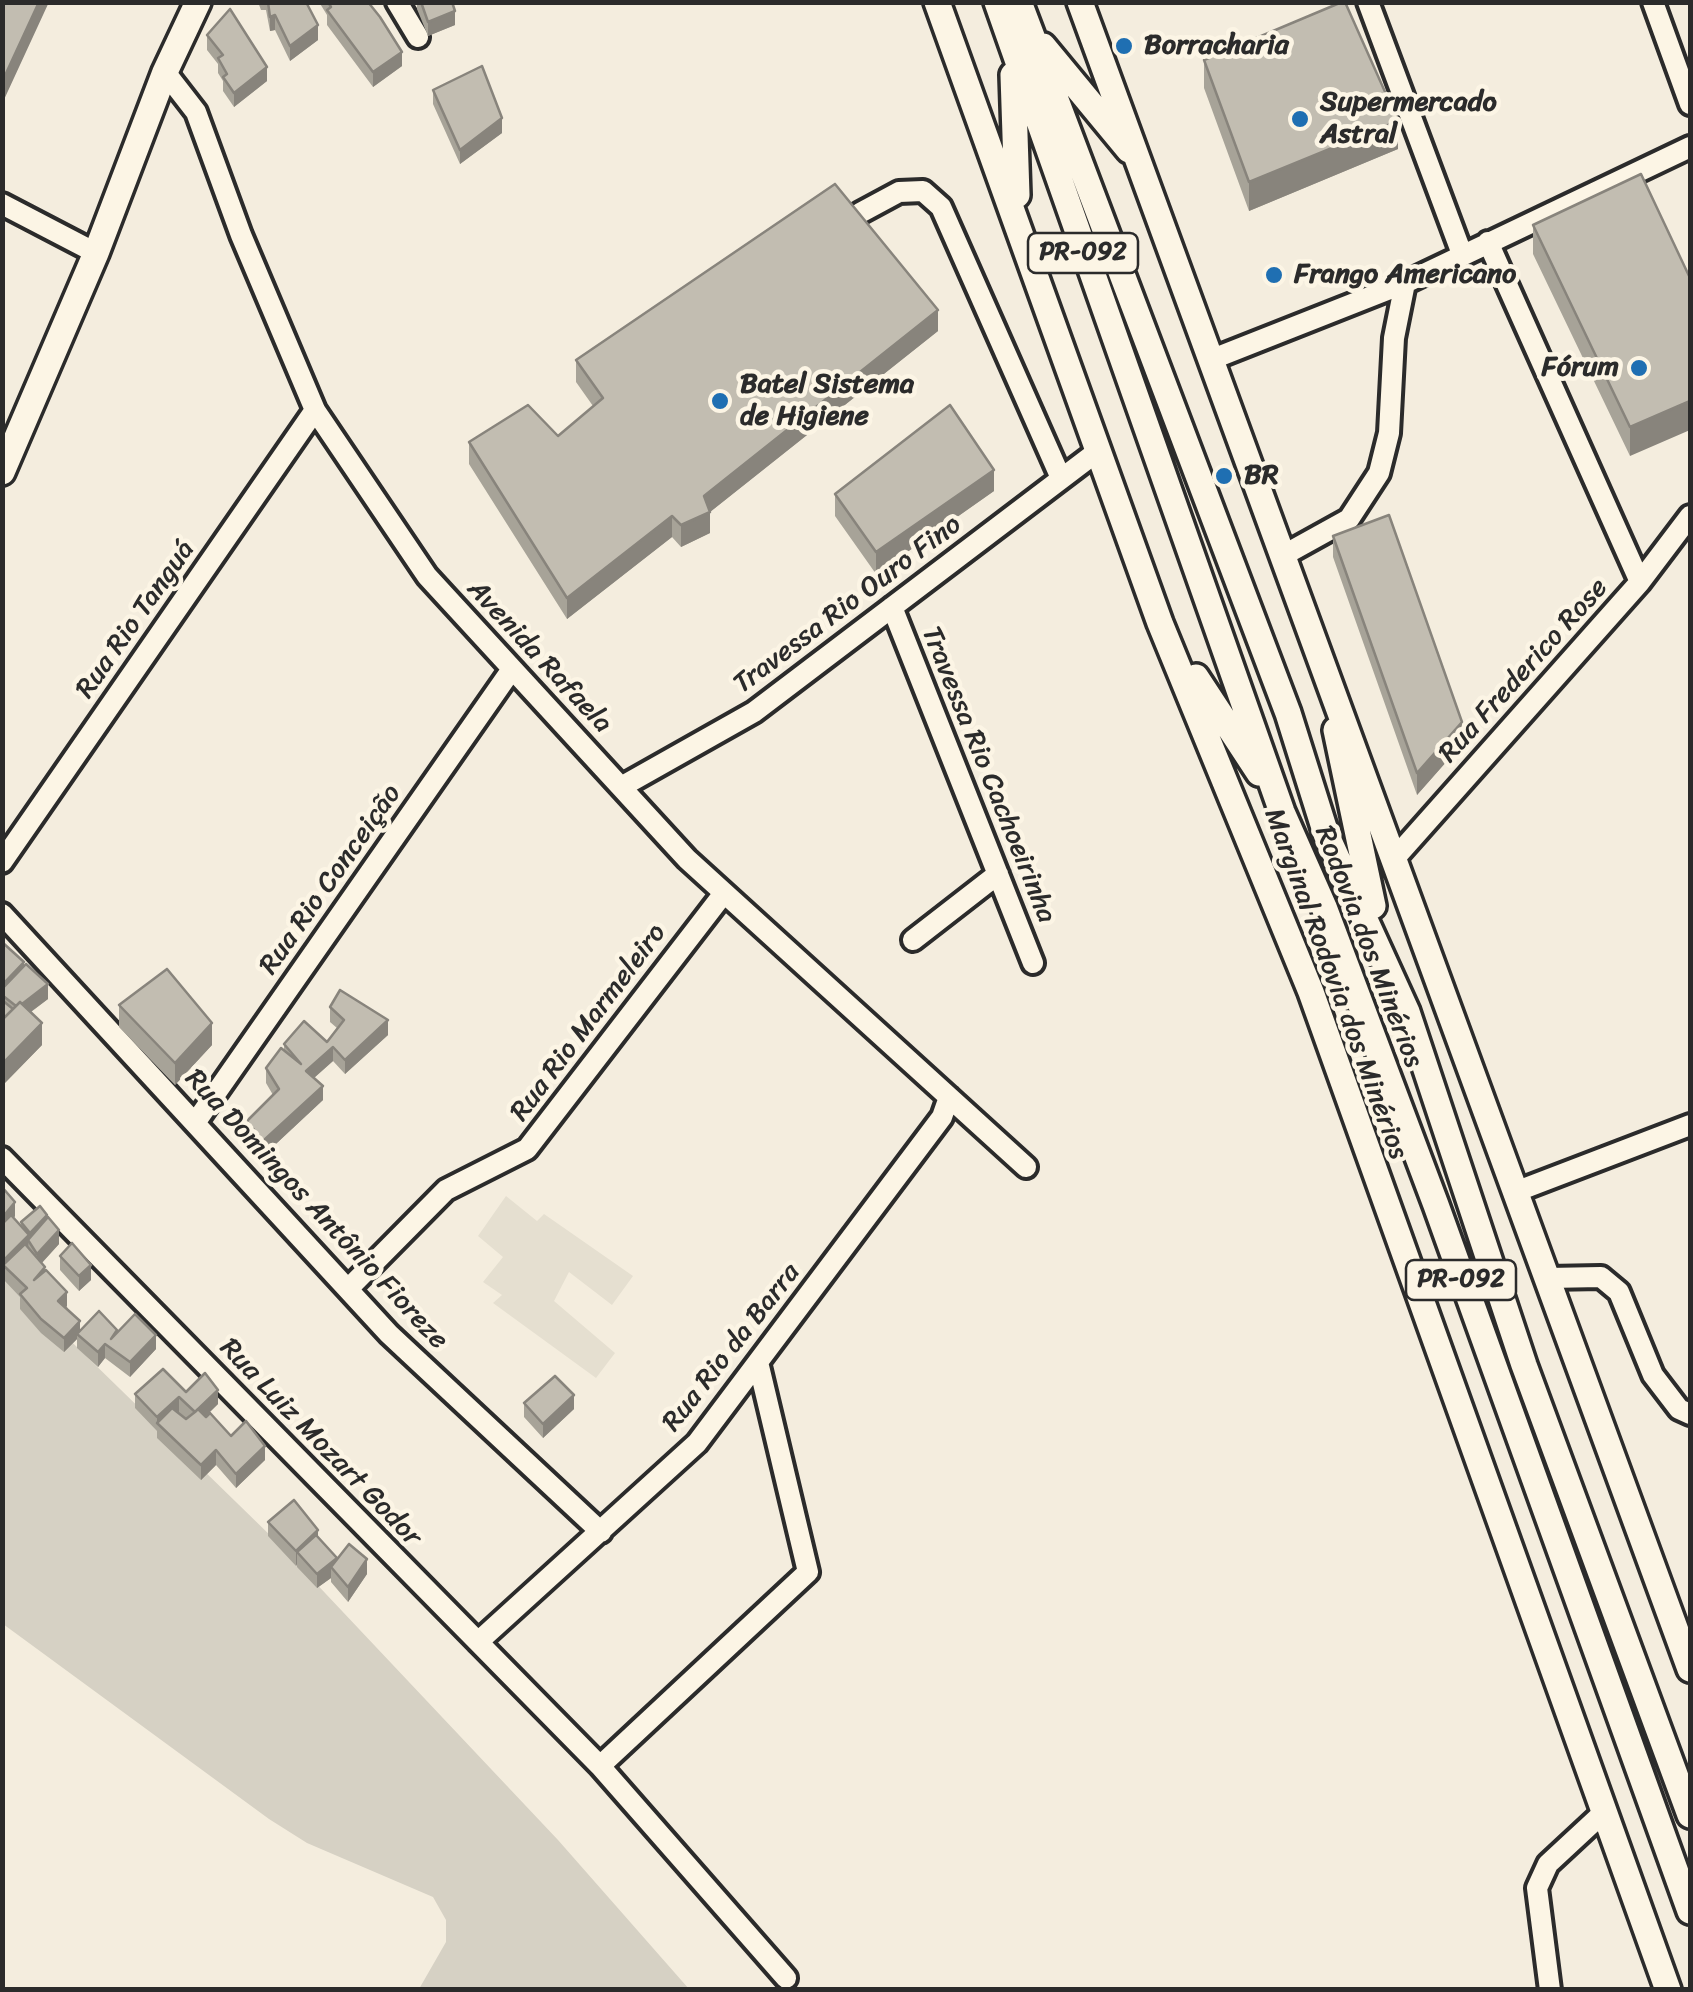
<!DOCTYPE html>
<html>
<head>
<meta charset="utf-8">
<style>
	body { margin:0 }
	#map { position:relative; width:1693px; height:1992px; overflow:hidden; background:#f4edde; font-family:Sriracha,sans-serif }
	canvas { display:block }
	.frame { position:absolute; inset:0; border:5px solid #2b2b2b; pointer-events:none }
</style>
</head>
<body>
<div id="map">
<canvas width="1693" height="1992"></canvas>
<div class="frame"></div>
</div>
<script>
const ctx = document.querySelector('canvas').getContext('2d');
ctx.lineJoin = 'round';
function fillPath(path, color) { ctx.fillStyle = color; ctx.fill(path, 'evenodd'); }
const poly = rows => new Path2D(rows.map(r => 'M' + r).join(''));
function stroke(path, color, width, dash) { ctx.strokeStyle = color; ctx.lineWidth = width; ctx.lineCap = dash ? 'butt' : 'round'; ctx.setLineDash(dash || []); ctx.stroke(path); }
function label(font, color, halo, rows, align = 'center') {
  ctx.font = font + ' Sriracha,sans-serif'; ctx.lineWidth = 9; ctx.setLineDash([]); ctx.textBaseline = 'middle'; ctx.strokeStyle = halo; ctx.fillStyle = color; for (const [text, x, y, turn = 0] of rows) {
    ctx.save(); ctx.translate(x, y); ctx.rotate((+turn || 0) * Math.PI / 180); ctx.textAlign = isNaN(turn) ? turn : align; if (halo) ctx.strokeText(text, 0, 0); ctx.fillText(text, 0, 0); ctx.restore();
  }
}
fillPath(poly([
	[506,1196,537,1221,544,1214,633,1276,612,1305,569,1272,554,1301,615,1353,596,1378,493,1303,502,1295,483,1282,503,1257,478,1236]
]), '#e5dfd0');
fillPath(poly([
	[2,1274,276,1541,558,1840,689,1989,419,1989,446,1942,446,1920,433,1897,307,1843,269,1819,3,1624]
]), '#d6d1c4');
const minor = poly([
	[397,2,418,37],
	[1368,2,1462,254],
	[1653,2,1690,104],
	[165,72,196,112,241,235,315,410,427,576,687,859,1026,1167],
	[2,204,96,253],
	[860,213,899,192,923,191,941,207,1060,476],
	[1488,242,1640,582],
	[1210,360,1405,283,1690,147],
	[1284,555,1349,519,1379,473,1389,433,1394,338,1405,283],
	[892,607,1033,963],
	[621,787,754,712,1098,451],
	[1394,859,1640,582,1690,516],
	[2,862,315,410],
	[2,914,389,1334,601,1532],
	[913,940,998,874],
	[195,1123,512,669],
	[2,1158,600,1766,786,1978],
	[1515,1192,1690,1125],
	[1548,1278,1601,1277,1619,1292,1653,1375,1679,1409,1690,1414],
	[350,1287,446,1190,527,1149,724,893],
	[478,1642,697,1443,942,1117,949,1097],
	[600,1766,808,1572,758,1362],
	[1550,1990,1537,1888,1548,1864,1603,1813]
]);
const major = poly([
	[937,2,1160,623,1311,992,1668,1990],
	[997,2,1282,812,1324,907,1436,1205,1690,1911],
	[1019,2,1288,713,1326,834,1407,1012,1524,1365,1690,1815],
	[1080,2,1690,1669],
	[1043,46,1129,150],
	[1013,75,1017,195],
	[2,472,96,253,165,72,198,2],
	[1196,677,1259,773],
	[1336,730,1373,906]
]);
stroke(minor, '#2b2b2b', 28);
stroke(major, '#2b2b2b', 32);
stroke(minor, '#fcf5e5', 20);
stroke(major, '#fcf5e5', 25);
fillPath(poly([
	[258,2,306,2,318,40,290,61,275,30,270,31,266,10,261,10],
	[319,2,368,2,402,66,373,87,327,25,327,15],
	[417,2,452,2,455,25,428,36,417,9],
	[207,35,267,81,234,107,223,91,223,81,218,73,218,64,207,50],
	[1204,60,1398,149,1249,211,1204,88],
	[433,90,502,133,460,164,433,104],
	[1641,174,1630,456,1533,254,1533,225],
	[938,331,710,512,710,533,681,547,672,537,567,619,469,464,469,442,558,436,593,406,576,382,576,360],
	[994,491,876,574,835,516,835,494],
	[1333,536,1462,744,1417,795,1333,557],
	[2,942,24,966,48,999,31,1012,42,1045,2,1086],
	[119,1005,212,1045,175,1085,119,1027],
	[330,1007,388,1035,345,1074,333,1061,314,1078,323,1100,263,1156,247,1136,247,1121,273,1095,266,1083,266,1068,284,1050,284,1044,327,1042,337,1028,330,1022],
	[2,1187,15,1216,14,1218,21,1226,21,1222,47,1219,59,1244,42,1263,80,1330,117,1333,156,1349,130,1377,105,1358,98,1367,77,1348,77,1339,64,1352,41,1333,20,1309,20,1297,3,1279],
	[60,1256,91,1280,79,1291,60,1270],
	[186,1392,218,1404,206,1416,265,1460,236,1488,216,1465,201,1480,157,1438,157,1431,135,1408,135,1394],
	[524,1403,574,1409,543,1438,524,1417],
	[268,1522,318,1537,337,1558,367,1574,348,1602,331,1582,331,1578,317,1588,297,1567,297,1564,296,1566,268,1536]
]), '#a7a398');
fillPath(poly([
	[39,2,49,2,2,104,2,82],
	[455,11,455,25,428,36,428,22],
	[275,15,275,30,270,31,270,17],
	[318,25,318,40,290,61,290,46],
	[402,52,402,66,373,87,373,72],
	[267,67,267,81,234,107,234,93],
	[502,118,502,133,460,164,460,150],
	[1398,121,1398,149,1249,211,1249,182],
	[938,310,938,331,710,512,710,533,681,547,681,525,704,496],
	[1690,401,1690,430,1630,456,1630,427],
	[994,470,994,491,876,574,876,552],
	[672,516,672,537,567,619,567,598],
	[1462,722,1462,744,1417,795,1417,773],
	[24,962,24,977,2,995,2,985],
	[48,984,48,999,17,1022,17,1008],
	[388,1020,388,1035,345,1074,345,1060],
	[42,1023,42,1045,2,1086,2,1064],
	[212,1023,212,1045,175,1085,175,1063],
	[333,1047,333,1061,306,1085,306,1071],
	[323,1086,323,1100,263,1156,263,1141],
	[15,1202,15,1216,2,1233,2,1218],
	[47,1215,47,1230,30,1242,30,1233],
	[59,1230,59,1244,37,1268,37,1254],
	[29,1235,28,1250,3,1265,2,1277,2,1262],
	[91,1265,91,1280,79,1291,79,1276],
	[67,1292,67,1306,58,1316,58,1301],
	[80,1321,80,1335,77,1334,77,1339,64,1352,64,1338],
	[156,1335,156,1349,130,1377,130,1362],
	[105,1344,105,1358,98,1367,98,1352],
	[218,1390,218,1404,195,1426,195,1412],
	[574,1395,574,1409,543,1438,543,1424],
	[179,1397,179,1412,161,1428,157,1424,157,1417],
	[265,1446,265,1460,236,1488,236,1474],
	[216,1450,216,1465,201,1480,201,1465],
	[318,1530,318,1544,297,1552,297,1564,296,1566,296,1551],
	[337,1558,331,1567,331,1578,317,1588,317,1574],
	[367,1559,367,1574,348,1602,348,1587]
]), '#88847c');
const building = poly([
	[2,2,39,2,2,82,2,2],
	[268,2,306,2,318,25,290,46,275,15,270,17,268,2],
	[328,2,368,2,380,17,402,52,373,72,327,10,331,7,328,2],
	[421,2,452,2,455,11,428,22,421,2],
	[1342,2,1345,2,1398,121,1249,182,1204,60,1342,2],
	[230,9,267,67,234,93,223,77,227,74,218,58,223,55,207,35,230,9],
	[482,66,502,118,460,150,433,90,482,66],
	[1641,174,1690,278,1690,401,1630,427,1533,225,1641,174],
	[835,184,938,310,704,496,710,512,681,525,672,516,567,598,469,442,528,405,558,436,603,398,576,360,835,184],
	[950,405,994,470,876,552,835,494,950,405],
	[1389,515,1462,722,1417,773,1333,536,1389,515],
	[2,942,24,962,2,985,2,942],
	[26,964,48,984,22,1004,20,1002,16,1006,2,995,2,989,26,964],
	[167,969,212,1023,175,1063,119,1005,167,969],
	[340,990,388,1020,345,1060,333,1047,306,1071,323,1086,263,1141,247,1121,279,1089,266,1068,281,1048,301,1064,284,1044,304,1021,327,1042,344,1020,330,1007,340,990],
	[2,1000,13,1009,2,1020,2,1000],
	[20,1002,42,1023,2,1064,2,1020,20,1002],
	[2,1187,15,1202,2,1218,2,1187],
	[40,1206,47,1215,30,1233,21,1222,40,1206],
	[11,1215,29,1235,2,1262,2,1224,11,1215],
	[48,1217,59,1230,37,1254,28,1240,48,1217],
	[72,1243,91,1265,79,1276,60,1256,72,1243],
	[25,1244,45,1267,34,1280,46,1270,67,1292,58,1301,80,1321,64,1338,41,1319,20,1294,27,1288,3,1265,25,1244],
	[99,1311,117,1330,111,1339,135,1314,156,1335,130,1362,105,1344,98,1352,77,1334,99,1311],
	[163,1369,186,1392,205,1373,218,1390,195,1412,198,1409,206,1417,210,1413,231,1436,246,1421,265,1446,236,1474,216,1450,201,1465,157,1423,172,1408,186,1419,195,1412,179,1397,157,1417,135,1394,163,1369],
	[555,1376,574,1395,543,1424,524,1403,555,1376],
	[294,1500,318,1530,296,1551,268,1522,294,1500],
	[316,1535,337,1558,317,1574,297,1552,316,1535],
	[349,1544,367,1559,348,1587,331,1567,349,1544]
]);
fillPath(building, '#c2bdb1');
stroke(building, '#88847c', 2.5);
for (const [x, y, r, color] of [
	[1124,46,10,"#1f6fb2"],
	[1300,119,10,"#1f6fb2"],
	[1274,275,10,"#1f6fb2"],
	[1639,368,10,"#1f6fb2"],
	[720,401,10,"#1f6fb2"],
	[1224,476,10,"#1f6fb2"]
]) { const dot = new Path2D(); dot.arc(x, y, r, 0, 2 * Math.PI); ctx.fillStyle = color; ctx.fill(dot); stroke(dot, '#fcf5e5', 4); }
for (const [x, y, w] of [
	[1083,253,110],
	[1461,1280,110]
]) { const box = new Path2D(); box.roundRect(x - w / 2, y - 20, w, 40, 8); ctx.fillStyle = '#fcf5e5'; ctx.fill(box); stroke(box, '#2b2b2b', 2.5); }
label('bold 25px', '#2b2b2b', null, [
	["PR-092",1083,253],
	["PR-092",1461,1280]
]);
label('bold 28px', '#2b2b2b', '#fcf5e5', [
	["Borracharia",1144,46],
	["Supermercado",1320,103],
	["Astral",1320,135],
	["Frango Americano",1294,275],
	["Fórum",1619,368,"right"],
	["Batel Sistema",740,385],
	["de Higiene",740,417],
	["BR",1244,476]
], 'left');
label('28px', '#2b2b2b', '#fcf5e5', [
	["Travessa Rio Ouro Fino",848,605,-37],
	["Rua Rio Tanguá",136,620,-55],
	["Avenida Rafaela",539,657,47],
	["Rua Frederico Rose",1524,671,-48],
	["Travessa Rio Cachoeirinha",988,775,68],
	["Rua Rio Conceição",331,880,-55],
	["Rodovia dos Minérios",1368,947,69],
	["Marginal Rodovia dos Minérios",1335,984,70],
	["Rua Rio Marmeleiro",589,1023,-53],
	["Rua Domingos Antônio Fioreze",316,1210,47],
	["Rua Rio da Barra",732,1348,-52],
	["Rua Luiz Mozart Godor",320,1443,46]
]);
</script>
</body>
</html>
